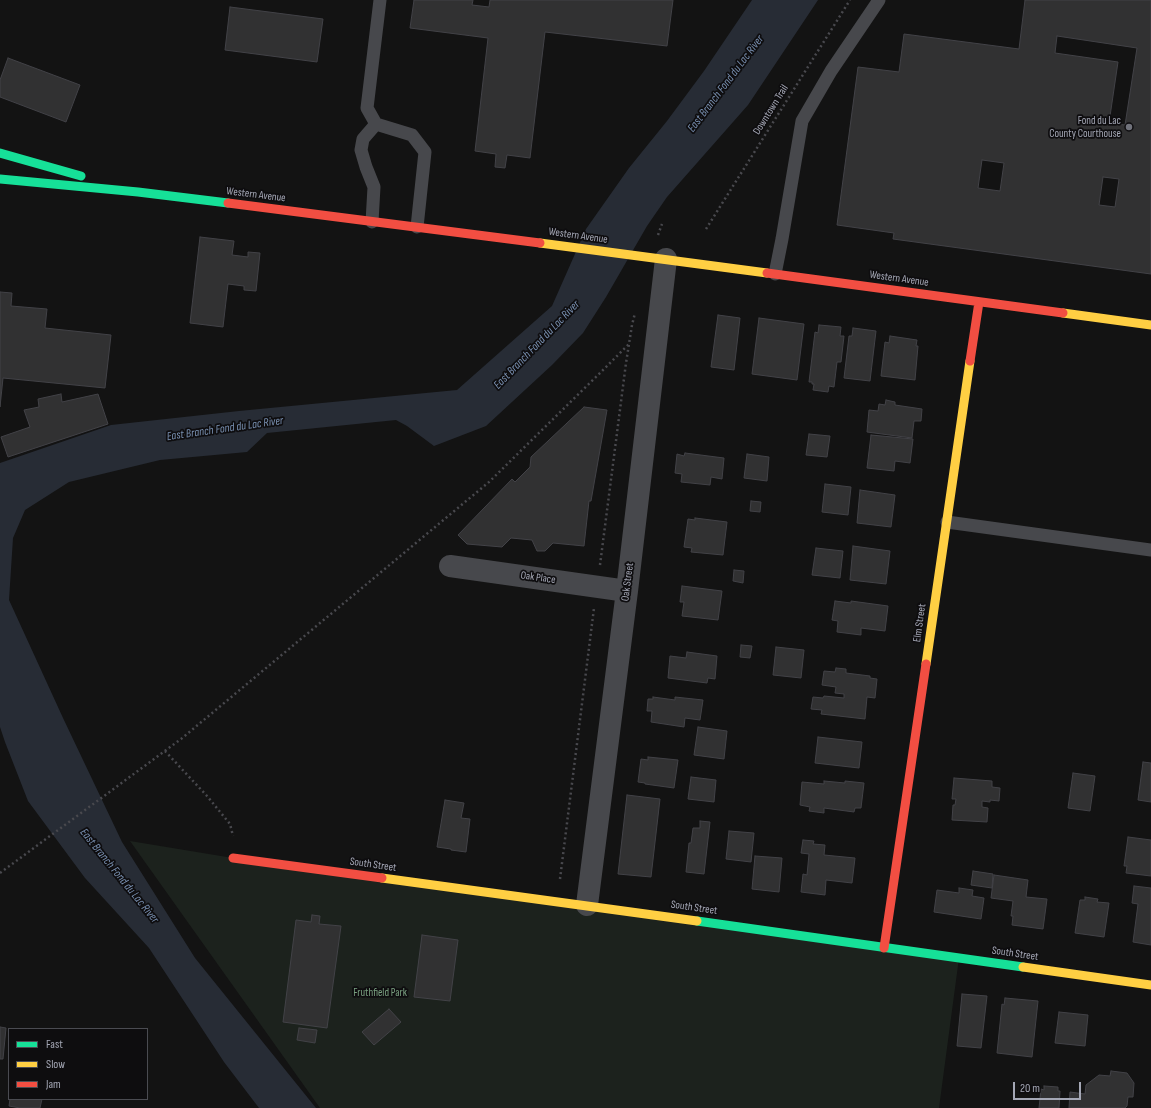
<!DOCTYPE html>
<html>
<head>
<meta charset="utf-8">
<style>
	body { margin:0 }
	#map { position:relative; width:1151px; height:1108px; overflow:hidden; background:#131313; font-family:"Sofia Sans Condensed",sans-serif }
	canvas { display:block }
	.legend { position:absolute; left:8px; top:1028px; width:140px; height:72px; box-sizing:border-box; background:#0e0d0f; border:1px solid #4a4b51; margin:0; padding:5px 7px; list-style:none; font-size:12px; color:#a4a7b5 }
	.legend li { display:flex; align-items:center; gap:8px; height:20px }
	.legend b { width:20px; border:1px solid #4a4b51 }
	.scale { position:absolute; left:1013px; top:1082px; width:68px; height:18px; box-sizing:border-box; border:2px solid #a4a7b5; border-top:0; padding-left:5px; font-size:12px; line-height:14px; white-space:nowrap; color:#a4a7b5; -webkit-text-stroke:3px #0e0d0f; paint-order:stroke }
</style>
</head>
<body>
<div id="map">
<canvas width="1151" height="1108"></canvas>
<ul class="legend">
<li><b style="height:5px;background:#16e098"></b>Fast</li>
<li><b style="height:5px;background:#ffcf43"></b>Slow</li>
<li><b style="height:5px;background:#f24e42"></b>Jam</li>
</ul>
<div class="scale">20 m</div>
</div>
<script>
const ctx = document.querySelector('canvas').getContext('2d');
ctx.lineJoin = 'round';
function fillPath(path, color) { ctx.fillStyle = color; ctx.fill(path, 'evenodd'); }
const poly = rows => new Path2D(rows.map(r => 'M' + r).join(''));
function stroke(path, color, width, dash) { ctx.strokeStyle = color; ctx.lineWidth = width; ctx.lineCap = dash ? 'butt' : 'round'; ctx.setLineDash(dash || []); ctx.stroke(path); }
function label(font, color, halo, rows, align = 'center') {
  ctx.font = font + ' "Sofia Sans Condensed",sans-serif'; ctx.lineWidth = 3.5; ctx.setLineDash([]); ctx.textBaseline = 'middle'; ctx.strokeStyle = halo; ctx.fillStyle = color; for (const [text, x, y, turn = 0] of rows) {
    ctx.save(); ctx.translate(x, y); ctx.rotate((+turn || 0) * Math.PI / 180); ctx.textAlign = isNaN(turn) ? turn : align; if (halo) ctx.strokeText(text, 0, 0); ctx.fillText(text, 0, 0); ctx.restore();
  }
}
fillPath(poly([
	[130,841,233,858,959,958,939,1108,320,1108]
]), '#1c221d');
fillPath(poly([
	[752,0,818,0,748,105,667,197,647,226,606,297,583,333,552,365,486,426,434,446,407,426,396,420,267,433,247,452,160,460,69,482,25,510,13,538,9,600,63,718,122,842,195,958,316,1108,259,1108,224,1062,149,948,85,878,28,801,5,742,0,727,0,463,111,425,239,411,457,390,552,306,586,229,629,168,667,121,704,71]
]), '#272c35');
const building = poly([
	[414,0,473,0,472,5,489,7,490,0,673,0,667,46,545,32,530,158,507,155,505,168,495,167,496,154,475,151,488,38,410,28,414,0],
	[1025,0,1151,0,1151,274,893,239,894,233,837,225,858,67,899,72,904,34,1019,49,1025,0],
	[1057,36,1137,48,1125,125,1109,123,1118,62,1055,53,1057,36],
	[982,160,1004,163,1000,191,978,188,982,160],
	[1103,177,1119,179,1115,207,1099,205,1103,177],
	[230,7,323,19,317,62,225,50,230,7],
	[8,58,80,85,66,122,0,97,0,80,8,58],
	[200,237,234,241,232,255,248,257,248,252,260,253,256,291,244,290,244,286,228,284,223,327,190,323,200,237],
	[0,292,12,293,11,306,47,309,45,328,111,335,105,388,3,378,0,407,0,292],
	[718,315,740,318,734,370,711,367,718,315],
	[759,318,804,324,797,380,752,374,759,318],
	[819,325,841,327,840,336,844,336,841,362,837,362,834,387,829,386,828,392,813,390,814,384,812,384,812,382,809,382,815,332,818,333,819,325],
	[853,328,876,331,870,381,844,378,849,336,852,336,853,328],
	[890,336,917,340,916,346,918,346,915,380,881,376,885,342,889,343,890,336],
	[61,394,62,402,98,394,108,424,8,457,1,437,30,427,24,410,39,407,38,399,61,394],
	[886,400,895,402,895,405,922,409,921,421,914,421,912,438,867,432,869,410,878,411,879,404,885,405,886,400],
	[584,407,607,410,591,501,589,501,584,546,553,543,545,551,537,551,532,540,511,538,502,547,467,544,458,535,512,479,515,482,530,467,531,457,584,407],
	[809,434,830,436,827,457,806,455,809,434],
	[871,435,913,439,910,463,895,461,894,471,867,468,871,435],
	[685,453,724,458,722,479,711,477,710,485,681,482,682,474,675,473,677,454,684,456,685,453],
	[747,454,769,457,767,481,744,478,747,454],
	[825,484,851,487,848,515,822,512,825,484],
	[860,490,895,495,891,527,857,523,860,490],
	[751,501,761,502,760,512,750,511,751,501],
	[695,518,727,522,723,555,691,552,692,548,684,547,688,519,695,520,695,518],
	[853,546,890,551,886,584,850,580,853,546],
	[816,548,843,551,840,578,812,575,816,548],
	[734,570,744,571,743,583,733,581,734,570],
	[682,586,722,591,718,620,682,616,684,602,680,602,682,586],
	[835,601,851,603,851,601,888,606,885,631,861,628,861,635,837,632,838,621,832,620,835,601],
	[741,645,752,646,750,658,740,657,741,645],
	[776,647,804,650,801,678,773,675,776,647],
	[687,652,717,656,715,679,708,678,707,683,668,678,670,656,686,658,687,652],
	[836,668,846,669,846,673,870,676,870,678,877,679,875,698,867,697,865,719,821,714,822,710,811,709,813,697,823,698,824,696,844,698,844,694,835,693,836,687,822,685,824,671,835,672,836,668],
	[653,697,675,700,675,697,703,700,700,720,685,718,684,727,651,722,652,711,647,711,648,699,653,699,653,697],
	[698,727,727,731,724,759,694,755,698,727],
	[818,737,862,742,859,768,815,763,818,737],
	[648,757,678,760,674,788,645,784,645,783,638,782,641,759,648,760,648,757],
	[1143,762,1151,763,1151,802,1138,800,1143,762],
	[1073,773,1095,776,1090,811,1068,808,1073,773],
	[691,777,716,780,714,802,688,799,691,777],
	[954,778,992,781,992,787,1000,788,999,801,990,800,990,802,982,801,982,807,988,808,987,822,952,820,953,805,955,805,956,799,952,799,954,778],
	[824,781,845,783,845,781,864,783,861,808,855,808,854,812,824,808,824,813,809,811,810,807,800,805,802,782,824,784,824,781],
	[627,795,660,799,651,877,618,874,627,795],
	[445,800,464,803,461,818,470,819,466,852,451,850,451,849,437,847,445,800],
	[700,821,710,822,704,874,686,872,689,843,691,843,693,828,700,828,700,821],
	[729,831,754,833,751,862,726,859,729,831],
	[1128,837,1151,840,1151,876,1126,873,1127,866,1124,866,1128,837],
	[803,840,814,841,813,844,825,845,824,855,855,858,852,883,826,880,825,895,801,892,803,874,807,875,809,854,801,853,803,840],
	[755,856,782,858,779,892,752,889,755,856],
	[973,871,993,874,992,888,971,885,973,871],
	[994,875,1028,880,1026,897,1047,899,1043,929,1012,925,1013,916,1011,916,1013,901,991,898,994,875],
	[1134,886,1151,888,1151,945,1133,942,1138,904,1132,903,1134,886],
	[959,888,973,890,972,896,984,898,981,919,934,912,937,890,959,893,959,888],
	[1085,897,1098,899,1097,902,1109,903,1104,937,1075,933,1080,900,1085,900,1085,897],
	[312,915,320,916,319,924,341,926,327,1028,283,1022,296,920,311,922,312,915],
	[422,935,458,940,450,1001,414,997,422,935],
	[962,994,987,996,981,1048,957,1046,962,994],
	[1005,998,1038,1001,1032,1057,997,1053,1002,1004,1004,1005,1005,998],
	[389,1009,401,1022,374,1045,362,1032,389,1009],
	[1059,1012,1088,1015,1085,1046,1055,1043,1059,1012],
	[0,1027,6,1028,3,1059,0,1059,0,1027],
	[299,1028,317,1030,315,1043,297,1040,299,1028],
	[1111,1071,1127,1073,1134,1083,1133,1097,1128,1097,1127,1106,1125,1108,1069,1108,1070,1092,1085,1094,1086,1085,1099,1075,1110,1076,1111,1071],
	[1044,1086,1058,1087,1058,1091,1060,1091,1059,1108,1039,1108,1041,1089,1044,1090,1044,1086],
	[10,1099,42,1099,40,1108,20,1108,9,1106,10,1099]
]);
fillPath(building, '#313132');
stroke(building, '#424247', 1);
stroke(poly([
	[706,229,850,0],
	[658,235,662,224],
	[600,565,626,363,632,325,635,313],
	[165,751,207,796,230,824,233,836],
	[0,873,181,739,489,482,598,375,629,344],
	[560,879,594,608]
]), '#49494e', 2.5, [2, 3]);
stroke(poly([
	[380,0,367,108,376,124,412,135,425,152,417,227],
	[372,222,374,187,366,167,361,150,363,139,376,124],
	[775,274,782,239,802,121,831,71,879,0],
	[947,522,1151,550]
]), '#47484c', 13);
stroke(poly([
	[450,566,627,591],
	[587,905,627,591,666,259]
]), '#47484c', 22);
stroke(poly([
	[0,153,81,176],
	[0,179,138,192,228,203],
	[697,921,1023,967]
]), '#16e098', 9);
stroke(poly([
	[540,243,767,273],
	[1063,313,1151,325],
	[926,664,970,361],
	[382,878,697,921],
	[1023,967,1151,985]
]), '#ffcf43', 9);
stroke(poly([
	[228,203,540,243],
	[767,273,1063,313],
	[970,361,979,302],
	[233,858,382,878],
	[884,948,926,664]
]), '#f24e42', 9);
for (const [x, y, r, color] of [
	[1129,127,4,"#71737c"]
]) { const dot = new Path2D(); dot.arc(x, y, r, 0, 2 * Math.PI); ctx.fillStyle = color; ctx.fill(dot); stroke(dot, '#0e0d0f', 1.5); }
label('11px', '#a4a7b5', '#0e0d0f', [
	["Downtown Trail",771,110,-58],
	["Western Avenue",256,195,7],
	["Western Avenue",578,236,8],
	["Western Avenue",899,279,8],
	["Oak Place",538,578,8],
	["Oak Street",628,582,-83],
	["Elm Street",920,623,-82],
	["South Street",373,865,8],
	["South Street",694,908,8],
	["South Street",1015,954,8]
]);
label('11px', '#a4a7b5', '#0e0d0f', [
	["Fond du Lac",1121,121],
	["County Courthouse",1121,134]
], 'right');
label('11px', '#7aa181', '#0e0d0f', [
	["Fruthfield Park",380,993]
]);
label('italic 12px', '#7990b1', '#0e0d0f', [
	["East Branch Fond du Lac River",726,84,-53],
	["East Branch Fond du Lac River",537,345,-46],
	["East Branch Fond du Lac River",225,429,-8],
	["East Branch Fond du Lac River",119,876,51]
]);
</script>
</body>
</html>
